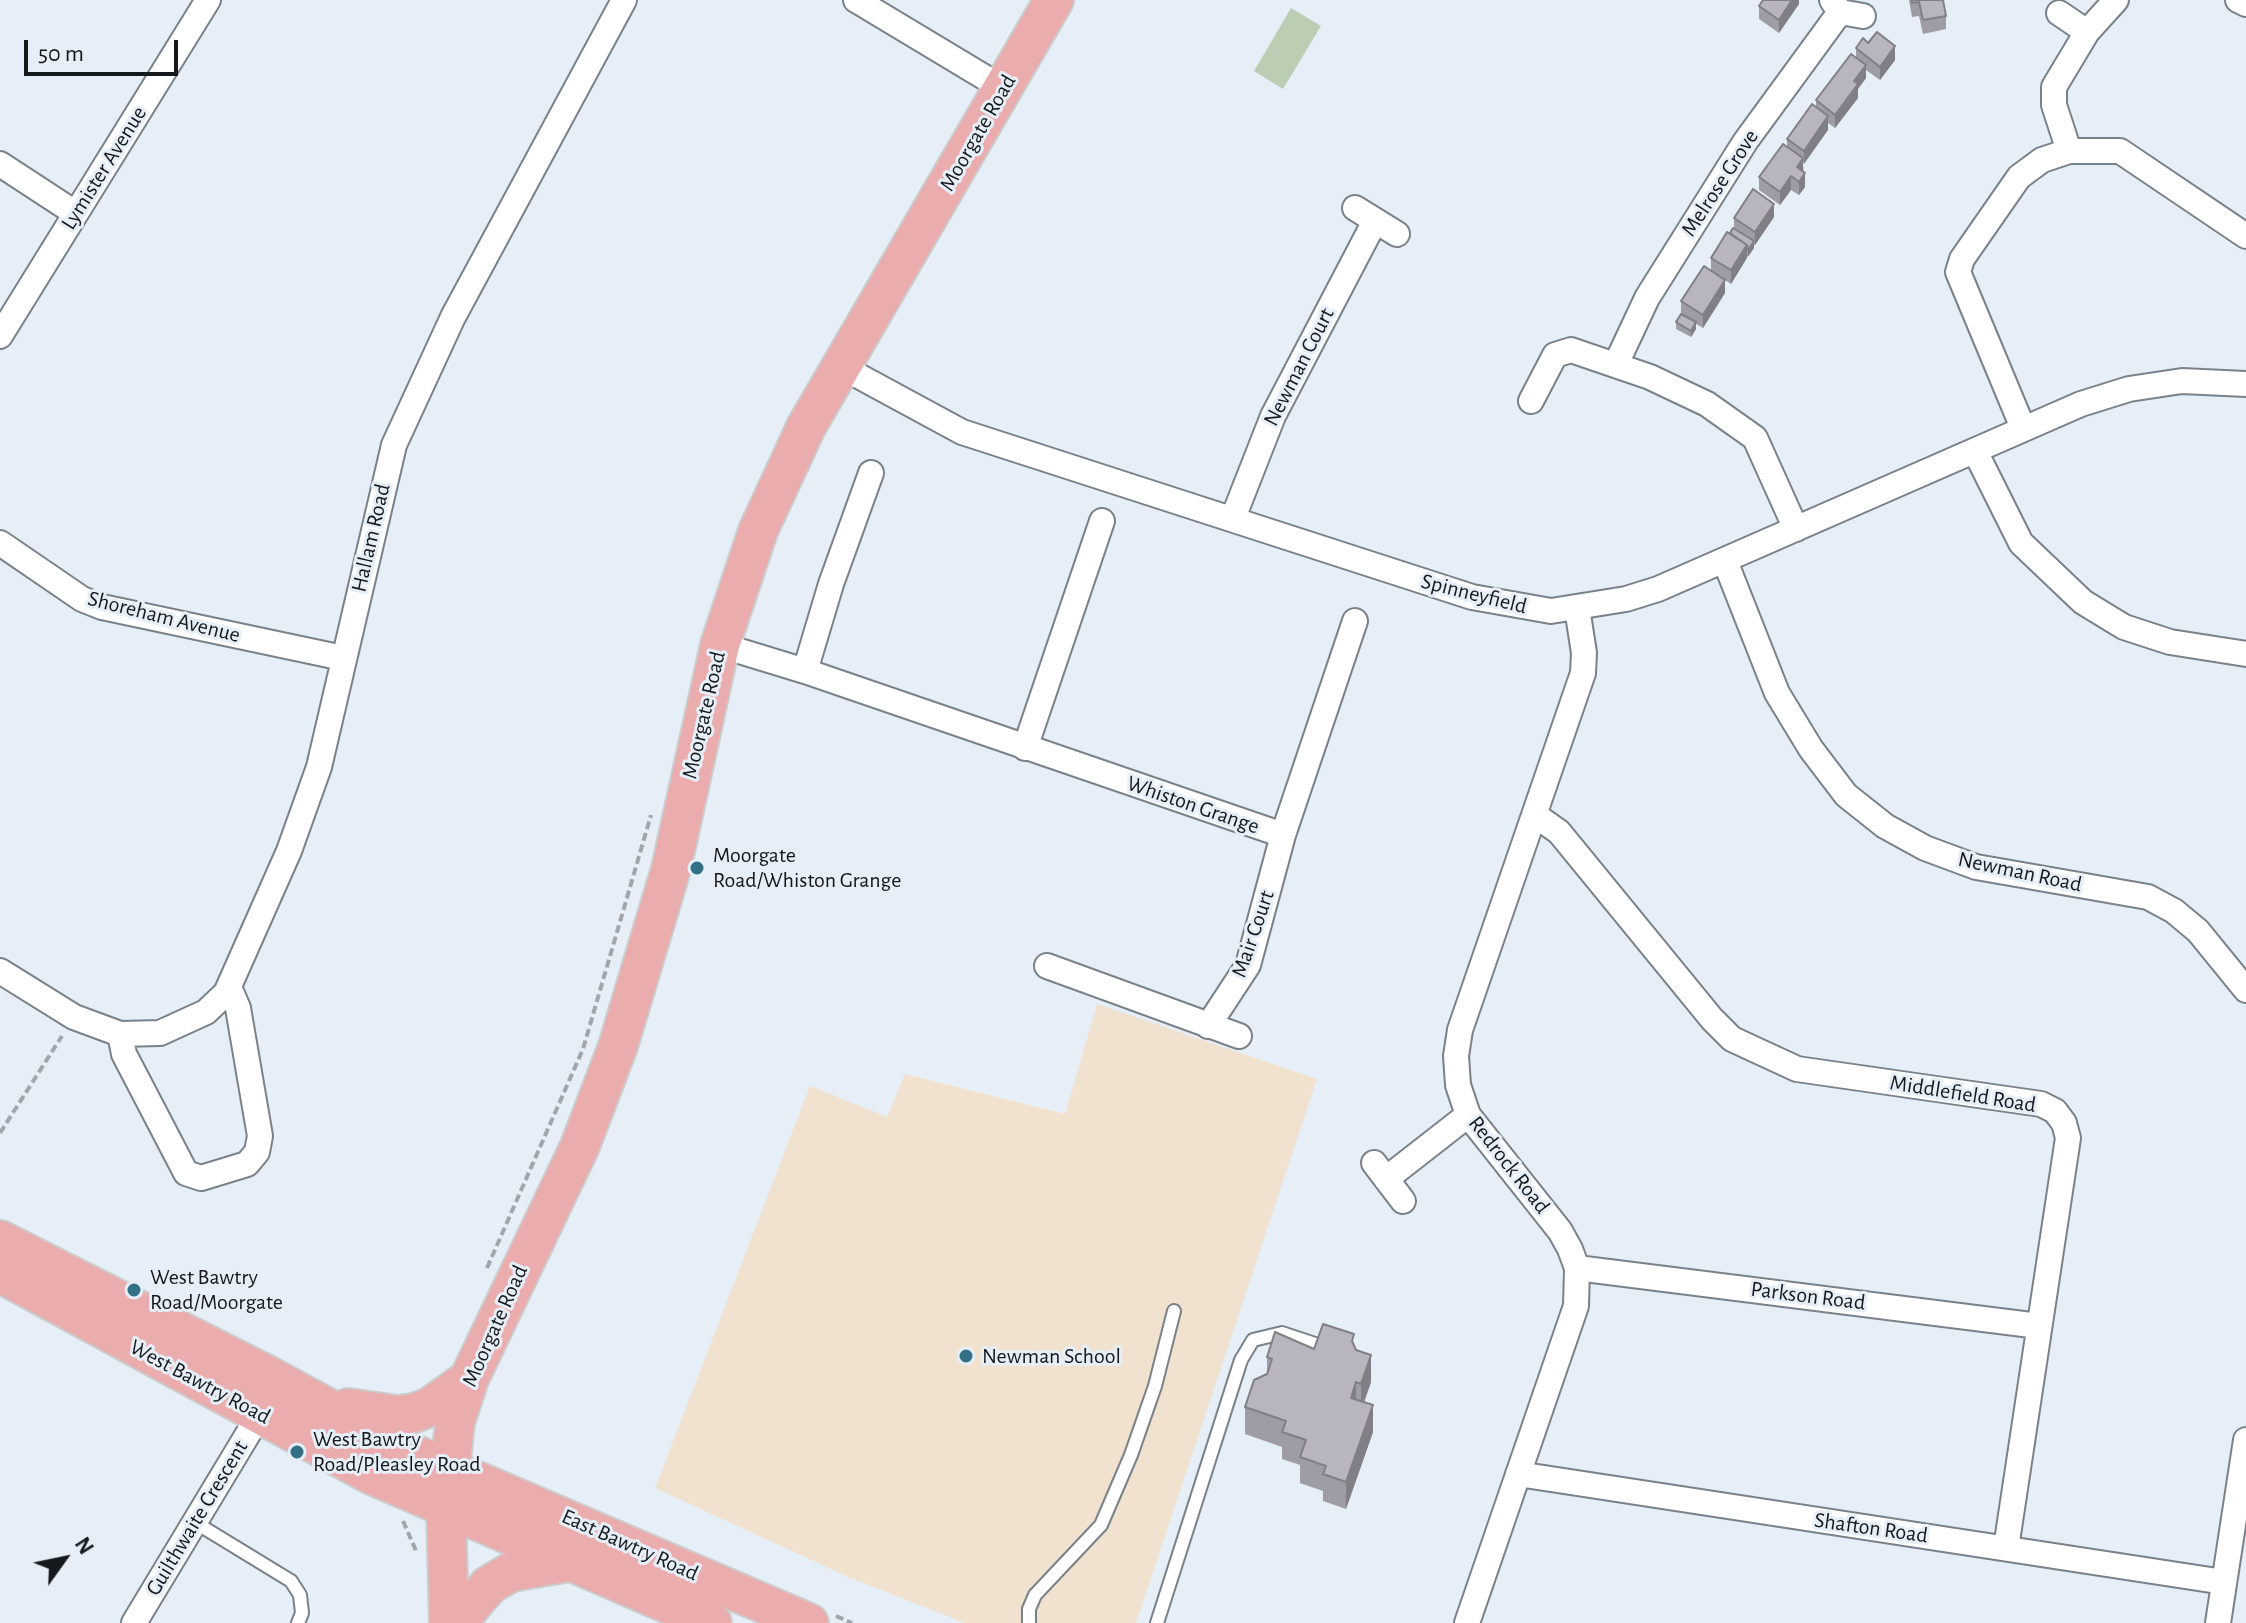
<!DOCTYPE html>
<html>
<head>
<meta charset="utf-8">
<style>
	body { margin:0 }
	#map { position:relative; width:2246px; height:1623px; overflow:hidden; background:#e6eff7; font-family:"Alegreya Sans",sans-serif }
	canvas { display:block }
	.north { position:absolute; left:24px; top:1519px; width:80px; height:80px; -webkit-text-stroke:6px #e6eff7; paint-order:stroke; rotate:57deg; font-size:22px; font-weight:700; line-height:32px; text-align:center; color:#16191c }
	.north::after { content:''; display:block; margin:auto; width:28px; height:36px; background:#16191c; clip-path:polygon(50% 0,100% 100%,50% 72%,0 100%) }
	.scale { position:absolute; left:24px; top:40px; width:154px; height:36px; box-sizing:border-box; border:4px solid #16191c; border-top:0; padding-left:10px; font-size:24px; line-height:28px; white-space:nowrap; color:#16191c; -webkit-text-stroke:6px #e6eff7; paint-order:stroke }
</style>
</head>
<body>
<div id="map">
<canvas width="2246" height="1623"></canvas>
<div class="north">N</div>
<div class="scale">50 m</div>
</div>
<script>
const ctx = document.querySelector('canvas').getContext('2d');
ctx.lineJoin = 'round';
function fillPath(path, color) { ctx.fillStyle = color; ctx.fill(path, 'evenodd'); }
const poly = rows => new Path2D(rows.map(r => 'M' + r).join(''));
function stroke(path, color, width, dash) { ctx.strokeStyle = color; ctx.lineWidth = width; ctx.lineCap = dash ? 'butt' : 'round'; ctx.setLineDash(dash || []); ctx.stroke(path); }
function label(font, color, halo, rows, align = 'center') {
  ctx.font = font + ' "Alegreya Sans",sans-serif'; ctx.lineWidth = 6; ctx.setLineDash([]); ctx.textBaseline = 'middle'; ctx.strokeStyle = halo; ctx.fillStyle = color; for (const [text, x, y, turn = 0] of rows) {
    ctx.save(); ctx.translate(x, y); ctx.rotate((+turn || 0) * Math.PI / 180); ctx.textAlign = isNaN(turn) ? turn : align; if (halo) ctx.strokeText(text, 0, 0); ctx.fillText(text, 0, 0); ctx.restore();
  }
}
fillPath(poly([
	[1097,1004,1317,1079,1136,1623,965,1623,848,1577,655,1488,810,1086,887,1117,905,1074,1065,1114]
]), '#f0e2ce');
fillPath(poly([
	[1291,8,1321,26,1283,89,1254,71]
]), '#bbcdb2');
const lane = poly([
	[196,1523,291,1581,300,1595,302,1613,298,1623],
	[1029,1623,1029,1609,1035,1595,1101,1525,1131,1455,1155,1386,1174,1311],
	[1157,1623,1241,1360,1253,1340,1282,1333,1330,1349]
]);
const street = poly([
	[856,0,1004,89],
	[1832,0,1840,12,1863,16],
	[2238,0,2246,4],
	[2059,13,2087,32],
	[2069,151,2054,105,2054,87,2087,32,2116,0],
	[0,164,75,213],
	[1355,208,1397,234],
	[0,336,208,0],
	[1616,364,1647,298,1745,142,1840,12],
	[842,367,962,432,1472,597,1551,611,1626,599,1658,589,2081,404,2129,389,2182,381,2246,384],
	[1531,401,1555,355,1571,350,1650,377,1707,404,1755,438,1796,529],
	[2023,428,1958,272,1962,259,2019,177,2042,160,2069,151,2120,151,2246,236],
	[1975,451,2021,543,2083,602,2124,627,2170,642,2246,654],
	[1233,518,1273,416,1375,221],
	[0,543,82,599,102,607,343,658],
	[1725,561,1777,693,1811,749,1846,795,1885,826,1925,848,1976,867,2148,897,2174,911,2198,931,2246,990],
	[720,645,805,671,1283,835],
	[805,671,831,584,871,473],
	[1025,748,1102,521],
	[1535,815,1559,832,1712,1019,1732,1039,1797,1069,2041,1104,2055,1111,2064,1123,2068,1138,2006,1548],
	[1047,966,1239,1036],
	[0,971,74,1017,120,1034,160,1033,206,1012,226,993,289,851,319,767,394,445,453,317,624,0],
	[1208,1026,1248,965,1283,835,1355,621],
	[120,1034,124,1054,186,1173,201,1178,247,1164,257,1152,260,1136,238,1008,229,987],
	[1374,1163,1403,1201],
	[1386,1179,1468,1115],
	[1577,1268,2039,1326],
	[1518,1474,2224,1582],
	[134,1623,260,1414],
	[1467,1623,1576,1306,1577,1268,1570,1249,1560,1231,1468,1115,1458,1085,1456,1056,1460,1030,1583,673,1584,653,1577,608],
	[2218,1623,2246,1440]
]);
const primary = poly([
	[0,1240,267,1375,407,1451,809,1623],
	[0,1273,372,1475,712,1623],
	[348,1408,397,1415,414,1413,430,1407,469,1379],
	[449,1623,446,1507,455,1422,469,1379,580,1146,618,1046,671,869,720,645,758,531,806,427,1054,0],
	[457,1623,489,1585,511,1572,569,1562]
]);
stroke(lane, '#7a8289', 16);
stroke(street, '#7a8289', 28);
stroke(primary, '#cccccd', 42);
stroke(poly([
	[0,1133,62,1036],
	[487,1268,583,1049,651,815],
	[403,1521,417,1553],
	[836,1616,852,1623]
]), '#9fa6ac', 4, [8, 4]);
stroke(lane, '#fff', 12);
stroke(street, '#fff', 24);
stroke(primary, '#ebacad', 38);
fillPath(poly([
	[1799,0,1799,4,1779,33,1759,19,1759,6],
	[1909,0,1943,0,1946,16,1946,29,1923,34,1919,16,1912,17],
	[1868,43,1895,60,1880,80,1866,70,1866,78,1858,89,1858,98,1835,128,1828,123,1828,130,1803,164,1805,187,1799,195,1791,190,1780,205,1759,190,1759,177,1787,147,1787,139,1816,107,1816,100,1856,57,1856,48],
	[1774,217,1755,245,1754,245,1754,248,1747,257,1731,284,1725,280,1725,293,1703,328,1696,324,1696,329,1691,337,1676,329,1676,322,1681,314,1681,301,1711,270,1711,258,1734,228,1734,218],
	[1354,1346,1371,1382,1364,1402,1373,1432,1346,1509,1323,1501,1323,1491,1300,1483,1300,1465,1282,1459,1282,1447,1245,1434,1245,1407,1267,1374,1267,1357,1314,1349]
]), '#9e9ca4');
fillPath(poly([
	[1792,0,1799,0,1799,4,1779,33,1779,20],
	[1895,46,1895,60,1880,80,1880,67],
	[1866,65,1866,78,1858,89,1858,98,1835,128,1835,115,1854,81],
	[1828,116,1828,130,1804,164,1804,151],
	[1803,158,1803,172,1797,167],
	[1805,173,1805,187,1799,195,1799,182],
	[1791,176,1791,190,1780,205,1780,192],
	[1774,204,1774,217,1755,245,1755,232],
	[1754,241,1754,248,1748,257,1748,250],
	[1747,245,1747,258,1731,284,1731,270],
	[1725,280,1725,293,1703,328,1703,315],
	[1696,322,1696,329,1691,337,1691,331],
	[1371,1355,1371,1382,1361,1411,1361,1384],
	[1356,1382,1356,1409,1351,1398],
	[1373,1405,1373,1432,1346,1509,1346,1482]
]), '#817f86');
const building = poly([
	[1763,0,1792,0,1779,20,1759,6,1763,0],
	[1912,0,1943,0,1946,16,1923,20,1919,2,1912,3,1912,0],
	[1877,32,1895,46,1880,67,1856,48,1863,38,1868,43,1877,32],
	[1851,54,1866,65,1854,81,1858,84,1835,115,1816,100,1851,54],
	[1812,104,1828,116,1804,151,1787,139,1812,104],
	[1783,144,1803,158,1797,167,1805,173,1799,182,1791,176,1780,192,1759,177,1783,144],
	[1753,189,1774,204,1755,232,1734,218,1753,189],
	[1733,228,1754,241,1748,250,1747,245,1730,233,1733,228],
	[1727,232,1747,245,1731,270,1711,258,1727,232],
	[1704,266,1725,280,1703,315,1681,301,1704,266],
	[1681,314,1696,322,1691,331,1676,322,1681,314],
	[1323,1324,1354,1334,1352,1341,1356,1350,1371,1355,1361,1384,1356,1382,1351,1398,1373,1405,1346,1482,1323,1474,1326,1466,1300,1457,1306,1440,1282,1432,1286,1421,1245,1407,1254,1380,1267,1374,1272,1359,1267,1357,1275,1332,1314,1349,1323,1324]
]);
fillPath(building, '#b8b5bf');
stroke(building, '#817f86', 2);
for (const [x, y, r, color] of [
	[697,868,8,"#317085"],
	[134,1290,8,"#317085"],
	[966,1356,8,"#317085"],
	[297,1452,8,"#317085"]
]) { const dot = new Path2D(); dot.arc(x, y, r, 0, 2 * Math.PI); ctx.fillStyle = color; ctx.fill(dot); stroke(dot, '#e6eff7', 3); }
label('22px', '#16191c', '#e6eff7', [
	["Moorgate Road",978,133,-60],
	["Lymister Avenue",104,168,-58],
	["Melrose Grove",1720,183,-57],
	["Newman Court",1299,367,-63],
	["Hallam Road",371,538,-77],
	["Spinneyfield",1474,594,14],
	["Shoreham Avenue",164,617,14],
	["Moorgate Road",704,715,-77],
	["Whiston Grange",1193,805,19],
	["Newman Road",2020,872,12],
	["Mair Court",1253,934,-71],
	["Middlefield Road",1963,1094,9],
	["Redrock Road",1509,1165,52],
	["Parkson Road",1808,1296,7],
	["Moorgate Road",495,1326,-66],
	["West Bawtry Road",200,1382,28],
	["Guilthwaite Crescent",197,1518,-59],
	["Shafton Road",1871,1528,8],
	["East Bawtry Road",630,1545,24]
]);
label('22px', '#16191c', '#e6eff7', [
	["Moorgate",713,855],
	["Road/Whiston Grange",713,880],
	["West Bawtry",150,1277],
	["Road/Moorgate",150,1302],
	["Newman School",982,1356],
	["West Bawtry",313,1439],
	["Road/Pleasley Road",313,1464]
], 'left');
</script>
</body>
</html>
